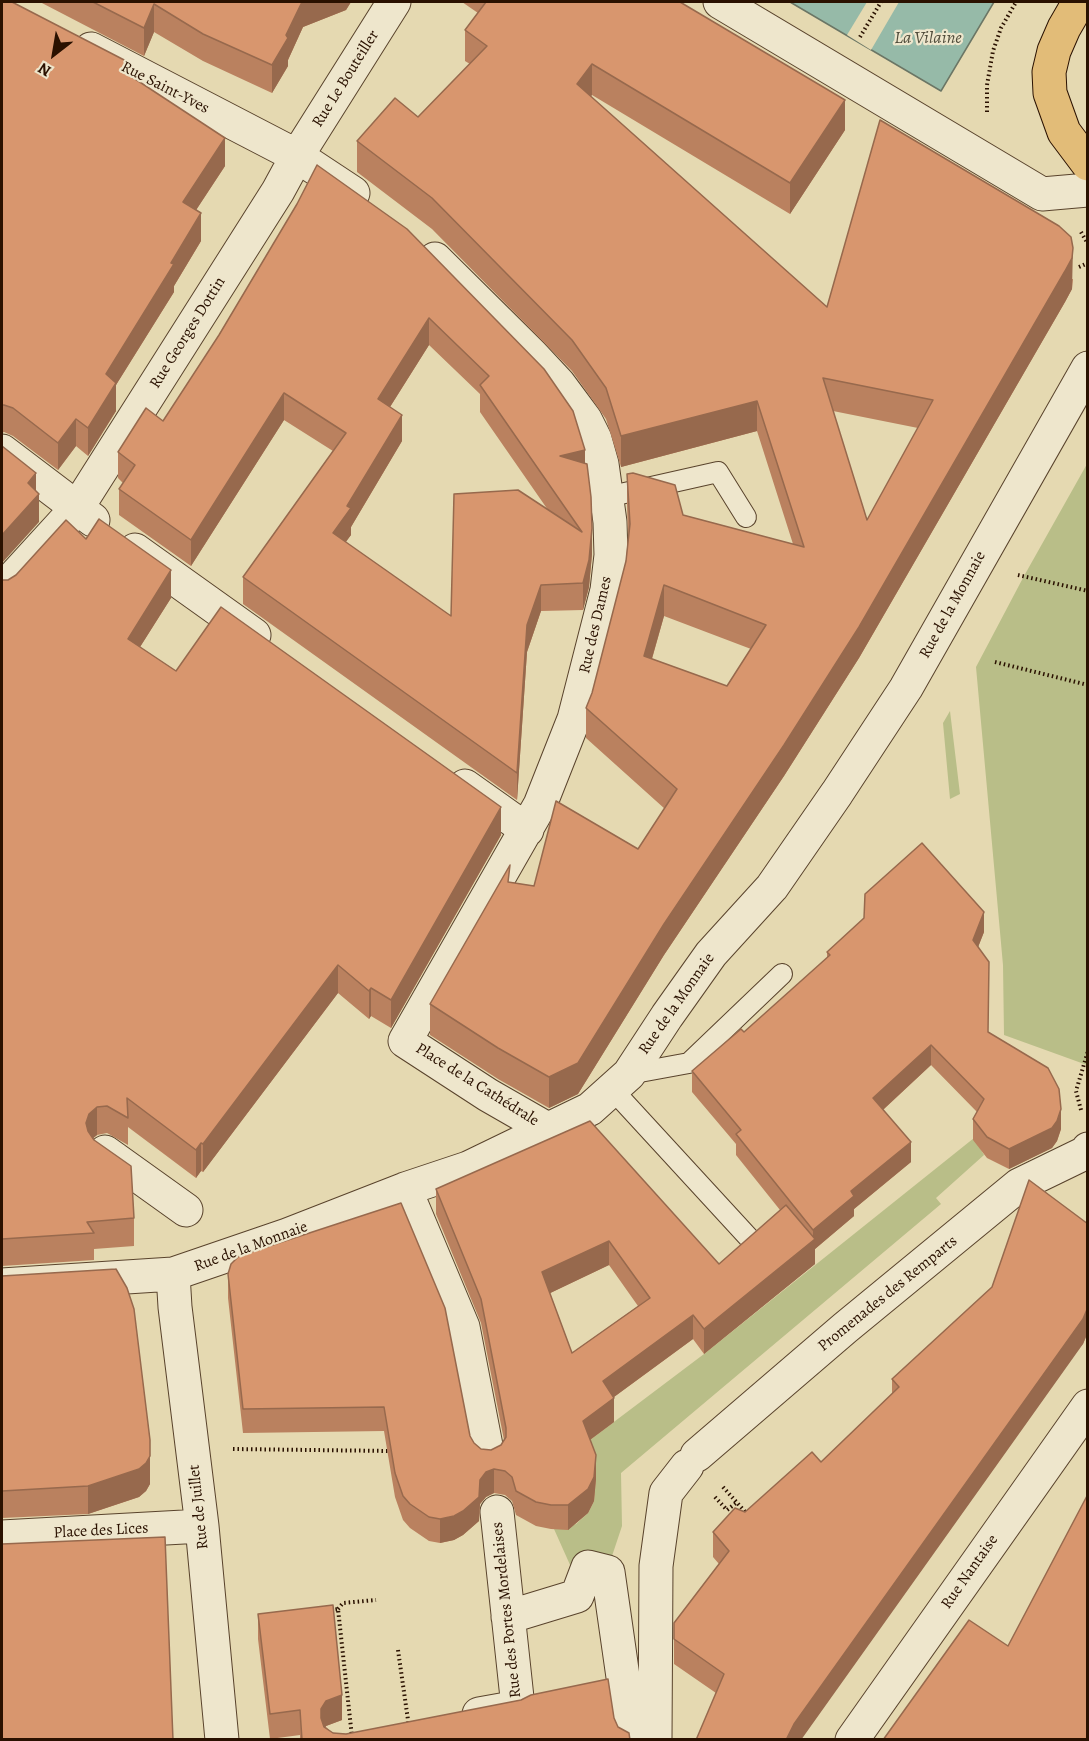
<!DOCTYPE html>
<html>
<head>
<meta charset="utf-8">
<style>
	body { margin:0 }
	#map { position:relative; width:1089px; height:1741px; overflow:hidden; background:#e5d9b1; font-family:Alegreya,serif }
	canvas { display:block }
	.frame { position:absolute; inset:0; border:3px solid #2a1100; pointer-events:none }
	.north { position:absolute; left:24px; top:24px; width:60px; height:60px; -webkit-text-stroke:4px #eee6cc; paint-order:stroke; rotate:211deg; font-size:16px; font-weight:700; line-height:24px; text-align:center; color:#2a1100 }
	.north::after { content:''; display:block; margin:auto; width:21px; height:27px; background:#2a1100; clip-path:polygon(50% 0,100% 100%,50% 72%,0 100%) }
</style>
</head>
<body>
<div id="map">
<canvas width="1089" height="1741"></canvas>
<div class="frame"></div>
<div class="north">N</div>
</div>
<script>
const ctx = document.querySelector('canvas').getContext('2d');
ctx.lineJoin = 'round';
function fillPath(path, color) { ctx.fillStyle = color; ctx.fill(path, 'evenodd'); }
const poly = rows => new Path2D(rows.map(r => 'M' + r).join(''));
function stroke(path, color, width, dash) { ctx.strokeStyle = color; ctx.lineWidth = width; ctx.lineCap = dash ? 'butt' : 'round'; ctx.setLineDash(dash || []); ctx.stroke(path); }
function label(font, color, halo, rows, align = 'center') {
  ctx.font = font + ' Alegreya,serif'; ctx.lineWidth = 4.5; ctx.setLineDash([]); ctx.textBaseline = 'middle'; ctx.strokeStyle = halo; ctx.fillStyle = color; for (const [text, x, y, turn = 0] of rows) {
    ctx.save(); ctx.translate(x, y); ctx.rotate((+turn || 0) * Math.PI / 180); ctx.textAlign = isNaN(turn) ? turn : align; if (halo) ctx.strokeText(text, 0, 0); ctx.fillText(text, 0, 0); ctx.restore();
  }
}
fillPath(poly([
	[1087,464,1087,1065,1004,1035,1003,965,976,667,1024,576],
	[950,711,960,794,950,799,943,723],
	[974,1138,984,1155,936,1198,941,1204,621,1473,622,1526,604,1580,579,1585,554,1529,562,1529,576,1524,588,1513,594,1501,596,1479,578,1449,704,1354]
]), '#b9be88');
const water = poly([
	[790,2,994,2,941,91,790,2]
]);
fillPath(water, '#96baa8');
stroke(water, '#6b7665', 1.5);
fillPath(poly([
	[867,2,899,2,871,50,847,35]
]), '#e5d9b1');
const lane = poly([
	[607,497,718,472,746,517],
	[629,1074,689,1063,782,974],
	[612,1089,749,1238]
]);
const street = poly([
	[720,2,1042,194,1088,190],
	[91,49,297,156,353,193],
	[435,259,532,355,559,384,585,419,595,439,602,464,610,522,611,555,607,590,574,719,540,805,405,1041,488,1095,549,1130],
	[2,451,93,520],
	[135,550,254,635],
	[2,590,77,508,278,191,297,156,394,2],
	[465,786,527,830],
	[105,1152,186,1210],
	[405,1189,463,1327,488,1456],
	[173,1274,175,1307,202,1526,222,1740],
	[2,1285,173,1274,287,1235,405,1189,468,1168,590,1109,629,1074,667,1016,711,954,772,887,837,793,906,688,1088,368],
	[697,1455,845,1328,1019,1185,1087,1152,1088,1149],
	[2,1537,202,1526],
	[508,1617,577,1596,588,1567,608,1572,632,1740],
	[479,1714,518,1707,497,1512],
	[655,1740,656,1566,666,1493,687,1466],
	[852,1740,1088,1406]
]);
const primary = poly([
	[1079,2,1064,28,1054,51,1049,72,1050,93,1064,132,1088,164]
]);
stroke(lane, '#59432c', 22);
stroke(street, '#59432c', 35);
stroke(primary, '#2a1100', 35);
stroke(poly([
	[860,37,881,2],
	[987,112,987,85,993,51,1001,28,1016,2],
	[1081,232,1088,244],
	[1079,267,1088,263],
	[1018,575,1088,591],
	[995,662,1088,685],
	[1081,1110,1076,1091,1088,1051],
	[233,1449,390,1451],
	[723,1487,748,1515],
	[715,1497,727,1510,736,1503],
	[338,1609,343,1603,376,1600],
	[331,1610,338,1609,352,1737],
	[398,1650,409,1727]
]), '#2a1100', 4, [1.5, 3]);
stroke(lane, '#eee6cc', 20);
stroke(street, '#eee6cc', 33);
stroke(primary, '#e2bc78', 33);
fillPath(poly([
	[2,2,130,75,225,166,196,210,201,241,174,286,174,292,116,385,116,411,88,456,76,446,58,470,13,436,4,432,2,433],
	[40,2,351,2,346,10,303,27,288,60,288,66,272,93,203,61,154,32,144,56],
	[462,2,680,2,845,130,790,214,592,95,590,96,827,307,1073,279,1072,289,1065,302,859,658,784,776,664,955,578,1094,549,1108,498,1079,430,1035,430,1004,510,882,534,886,638,849,665,809,586,738,586,708,592,693,626,561,628,535,627,505,627,474,683,515,793,544,757,431,621,467,606,419,572,371,432,229,357,172,357,141,418,117,470,64,465,61,465,30,478,13],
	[833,411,918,428,867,520],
	[664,616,751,649,727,686,652,659],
	[317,165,585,463,592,554,589,587,583,610,541,611,527,652,517,800,243,604,243,577,333,451,284,420,191,566,119,515,119,489,123,483,118,478,118,452,163,421,219,335,297,204],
	[429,345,480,394,480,412,548,510,451,616,345,542,351,535,351,527,402,441,390,407],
	[86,539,171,598,140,647,176,671,501,835,391,1028,371,1016,369,1019,338,993,203,1172,201,1171,196,1178,128,1127,128,1145,107,1133,97,1135,93,1138,134,1218,134,1246,94,1249,94,1260,2,1266,2,580,8,580],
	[984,932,978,947,988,1032,1061,1129,1057,1141,1052,1148,1009,1169,987,1158,973,1140,973,1119,977,1112,931,1065,883,1110,911,1162,854,1209,854,1216,815,1249,815,1264,704,1354,693,1339,614,1397,614,1422,590,1440,596,1479,594,1501,588,1513,568,1530,551,1529,536,1526,516,1515,512,1501,505,1495,494,1493,486,1497,480,1504,479,1521,463,1535,454,1540,440,1543,429,1541,410,1528,403,1520,395,1497,384,1431,243,1433,228,1298,228,1274,470,1436,474,1443,481,1449,491,1450,501,1445,504,1440,481,1323,436,1214,436,1189,719,1264,780,1210,736,1155,736,1144,692,1092,692,1071,744,1032,827,958,827,952],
	[609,1265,638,1306,572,1353,550,1293],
	[1088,1224,1088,1332,1083,1344,716,1693,674,1664,674,1623,719,1564,713,1557,713,1532,821,1462,892,1394,892,1379],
	[2,1276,150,1468,150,1484,146,1491,139,1497,88,1514,2,1518],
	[258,1614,342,1720,326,1726,326,1727,333,1733,346,1734,614,1718,618,1727,630,1740,300,1740,300,1735,270,1739,258,1639]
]), '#ba815f');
fillPath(poly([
	[302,2,351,2,346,10,303,27,288,60,288,66,272,93,272,65],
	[154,4,154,32,144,56,144,28],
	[130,63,130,90,126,73],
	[592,64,592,95,577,115,577,84],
	[845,100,845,130,790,214,790,183],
	[225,138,225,166,183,230,183,202],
	[201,213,201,241,174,286,174,292,116,385,116,411,88,456,88,428,106,374],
	[1073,248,1072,289,1065,302,859,658,784,776,664,955,578,1094,549,1108,549,1077],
	[429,318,429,345,378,426,378,399],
	[284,393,284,420,191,566,191,540],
	[757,401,757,431,621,467,621,436],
	[402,415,402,441,351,527,351,535,333,560,333,533,347,506],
	[76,419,76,446,58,470,58,443],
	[585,450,585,476,560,456],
	[36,473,36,497,39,494,39,522,2,563,2,535,28,483],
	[592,528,592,554,589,587,583,610,583,583],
	[171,570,171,598,128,666,128,639],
	[541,585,541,611,527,652,517,800,517,773,527,625],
	[664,585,664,616,644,686,644,656],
	[501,807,501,835,391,1028,391,1000],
	[984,912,984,932,973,960,973,940],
	[338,965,338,993,203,1172,203,1144],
	[371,988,371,1016,369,1019,369,991],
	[931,1045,931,1065,873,1119,873,1098],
	[97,1107,97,1135,89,1142,86,1123,89,1114],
	[1061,1109,1061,1129,1057,1141,1052,1148,1009,1169,1009,1149],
	[911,1142,911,1162,854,1209,854,1216,815,1249,815,1264,704,1354,704,1329,813,1241,813,1230,851,1191],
	[201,1143,201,1171,196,1178,196,1150],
	[609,1241,609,1265,542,1297,542,1272],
	[1088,1307,1088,1332,1083,1344,801,1740,786,1740,794,1724],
	[693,1315,693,1339,603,1405,603,1381],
	[614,1398,614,1422,583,1445,583,1421],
	[150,1440,150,1484,146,1491,139,1497,88,1514,88,1486],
	[596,1455,596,1479,594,1501,588,1513,568,1530,568,1505],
	[494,1469,494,1493,486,1497,480,1504,479,1521,463,1535,454,1540,440,1543,440,1519,486,1472],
	[342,1695,342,1720,326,1726,321,1734,321,1709,326,1701]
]), '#97694d');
const building = poly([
	[2,2,12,2,130,63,126,73,225,138,183,202,201,213,171,263,174,264,106,374,116,383,88,428,76,419,58,443,13,408,4,405,2,405,2,2],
	[93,2,302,2,286,35,288,38,272,65,203,34,154,4,144,28,93,2],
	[486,2,680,2,845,100,790,183,592,64,577,84,827,307,880,120,1059,226,1071,237,1073,248,1072,258,1065,271,859,627,784,745,664,924,578,1063,549,1077,498,1048,430,1004,510,865,508,882,534,886,556,801,638,849,677,789,586,708,592,693,626,561,630,524,627,474,633,473,675,485,683,515,804,547,757,401,621,436,606,388,572,340,432,198,357,141,395,98,418,117,487,46,465,30,486,2],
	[823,378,933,400,867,520,823,378],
	[664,585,766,625,727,686,644,656,664,585],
	[317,165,407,229,544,369,573,411,585,450,560,456,587,464,591,497,592,528,589,560,583,583,541,585,527,625,517,773,243,577,346,433,284,393,191,540,119,489,135,465,118,452,146,408,163,421,219,335,297,204,317,165],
	[429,318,489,376,480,385,582,532,518,490,454,494,451,616,333,533,351,508,347,506,402,415,378,399,429,318],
	[2,446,36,473,28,483,39,494,2,535,2,446],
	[99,519,171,570,128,639,176,671,221,607,501,807,391,1000,371,988,369,991,338,965,203,1144,201,1143,196,1150,127,1098,128,1118,107,1106,97,1107,89,1114,86,1123,88,1131,94,1140,131,1166,134,1218,87,1222,94,1233,2,1239,2,580,8,580,16,575,66,520,86,539,99,519],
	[922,843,984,912,973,940,989,962,988,1032,1048,1068,1059,1089,1061,1109,1057,1121,1052,1128,1009,1149,987,1137,973,1119,984,1099,931,1045,873,1098,911,1142,851,1191,854,1196,813,1230,736,1134,741,1130,692,1071,741,1029,744,1032,830,955,827,952,864,918,865,894,922,843],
	[590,1121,719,1264,786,1205,815,1239,704,1329,693,1315,603,1381,614,1398,583,1421,596,1455,594,1477,588,1489,568,1505,551,1505,536,1502,516,1491,512,1477,505,1471,494,1469,486,1472,480,1480,479,1497,463,1511,454,1516,440,1519,429,1517,410,1504,403,1496,395,1473,384,1407,243,1409,228,1274,231,1264,239,1256,401,1203,445,1308,470,1436,474,1443,481,1449,491,1450,501,1445,506,1437,506,1428,481,1299,436,1189,590,1121],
	[609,1241,650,1298,572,1353,542,1272,609,1241],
	[1029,1180,1088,1224,1088,1307,1083,1319,794,1724,786,1740,696,1740,724,1674,674,1639,674,1623,729,1551,713,1532,735,1508,745,1512,812,1452,821,1462,899,1387,892,1379,992,1287,1029,1180],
	[116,1269,127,1288,134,1309,150,1440,150,1456,146,1463,139,1469,88,1486,2,1491,2,1276,116,1269],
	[1088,1494,1088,1740,883,1740,969,1620,1008,1646,1088,1494],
	[165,1537,173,1740,2,1740,2,1544,165,1537],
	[333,1605,342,1695,326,1701,321,1709,321,1718,324,1727,333,1733,346,1734,521,1700,531,1695,608,1679,614,1718,618,1727,629,1733,630,1740,302,1740,300,1710,270,1714,258,1614,333,1605]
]);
fillPath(building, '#d8966e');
stroke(building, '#97694d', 1.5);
label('16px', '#2a1100', '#eee6cc', [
	["Rue Le Bouteiller",346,79,-58],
	["Rue Saint-Yves",165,88,27],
	["Rue Georges Dottin",188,333,-58],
	["Rue de la Monnaie",953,605,-61],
	["Rue des Dames",596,625,-77],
	["Rue de la Monnaie",677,1004,-55],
	["Place de la Cathédrale",477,1085,32],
	["Rue de la Monnaie",251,1247,-20],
	["Promenades des Remparts",888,1294,-39],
	["Rue de Juillet",199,1507,-96],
	["Place des Lices",101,1531,-3],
	["Rue Nantaise",970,1572,-55],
	["Rue des Portes Mordelaises",507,1610,-96]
]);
label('italic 18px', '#504c3b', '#eee6cc', [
	["La Vilaine",928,39]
]);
</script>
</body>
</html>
